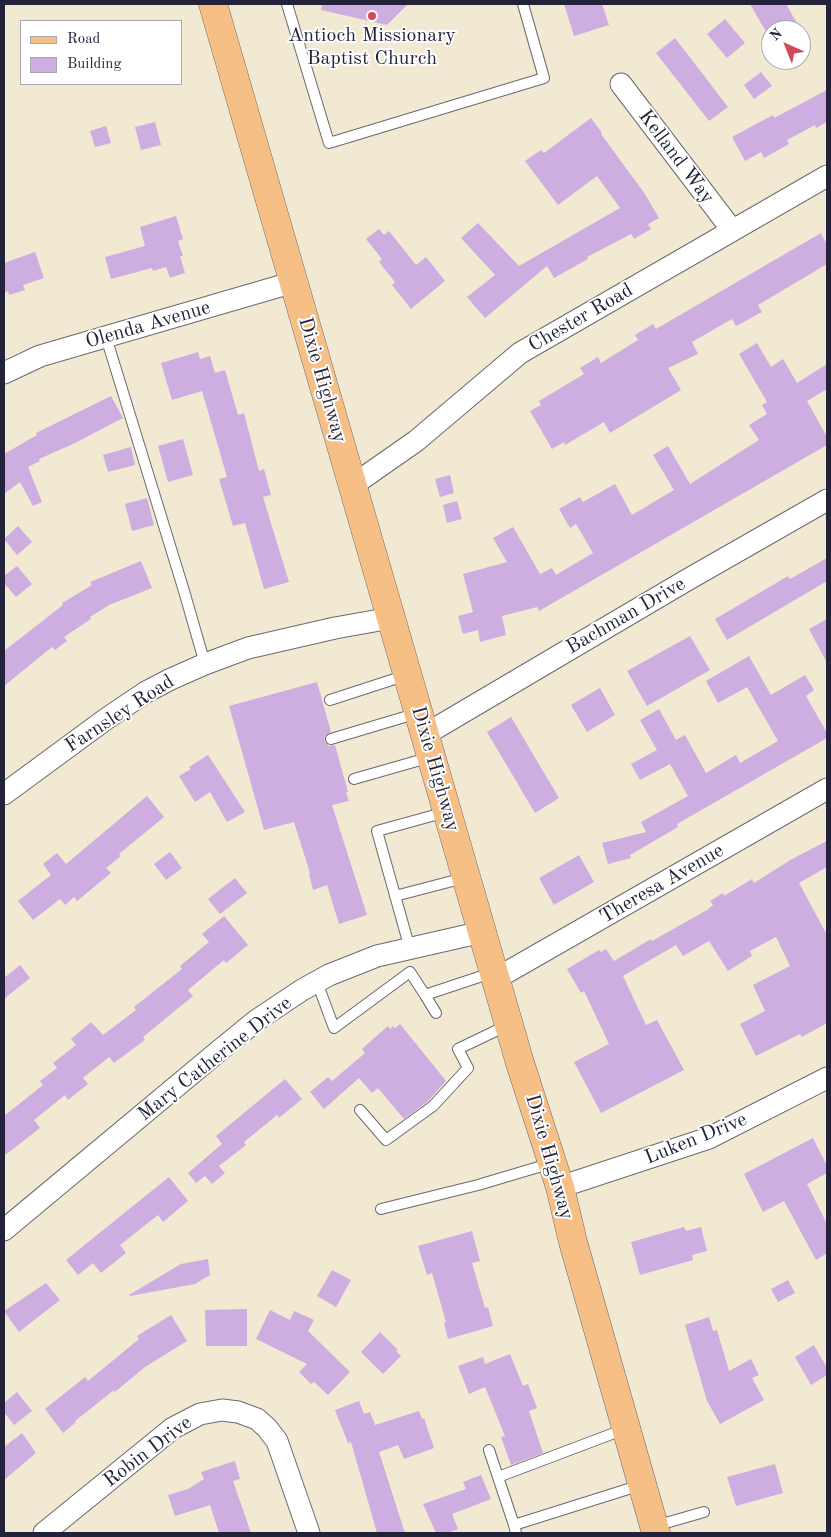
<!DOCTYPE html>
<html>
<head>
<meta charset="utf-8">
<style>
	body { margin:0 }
	#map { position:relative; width:831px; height:1537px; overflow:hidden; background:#f2e9d2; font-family:"Old Standard TT",serif }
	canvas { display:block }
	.frame { position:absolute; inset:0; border:5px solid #22223b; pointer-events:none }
	.legend { position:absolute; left:20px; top:20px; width:162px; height:65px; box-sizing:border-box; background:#fff; border:1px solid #a7a7b1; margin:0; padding:6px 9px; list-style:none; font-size:15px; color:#22223b }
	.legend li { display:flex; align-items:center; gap:10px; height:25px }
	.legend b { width:25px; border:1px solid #a7a7b1 }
	.north { position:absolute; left:761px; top:20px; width:50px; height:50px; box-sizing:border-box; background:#fff; border:1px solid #a7a7b1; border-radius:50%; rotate:316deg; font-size:14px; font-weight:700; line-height:20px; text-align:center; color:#22223b }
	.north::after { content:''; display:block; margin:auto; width:18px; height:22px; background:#d1495b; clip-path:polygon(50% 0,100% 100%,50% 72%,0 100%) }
</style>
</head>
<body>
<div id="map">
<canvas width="831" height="1537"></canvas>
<div class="frame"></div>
<ul class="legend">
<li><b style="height:6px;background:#f5bf86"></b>Road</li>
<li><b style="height:14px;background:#ceade1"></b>Building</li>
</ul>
<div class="north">N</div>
</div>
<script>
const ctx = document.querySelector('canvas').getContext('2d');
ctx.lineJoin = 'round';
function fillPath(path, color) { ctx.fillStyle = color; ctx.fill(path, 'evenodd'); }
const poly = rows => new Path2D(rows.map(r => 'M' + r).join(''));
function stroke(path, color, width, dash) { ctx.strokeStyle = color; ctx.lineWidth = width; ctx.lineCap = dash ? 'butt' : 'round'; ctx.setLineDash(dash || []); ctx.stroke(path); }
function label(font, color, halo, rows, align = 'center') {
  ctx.font = font + ' "Old Standard TT",serif'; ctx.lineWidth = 4; ctx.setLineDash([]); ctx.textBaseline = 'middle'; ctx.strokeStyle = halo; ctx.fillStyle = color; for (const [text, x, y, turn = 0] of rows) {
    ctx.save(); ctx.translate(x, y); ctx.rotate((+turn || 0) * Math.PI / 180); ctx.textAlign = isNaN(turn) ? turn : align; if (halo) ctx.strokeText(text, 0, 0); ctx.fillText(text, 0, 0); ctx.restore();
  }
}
fillPath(poly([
	[322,4,408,4,387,25,321,10],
	[564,4,602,4,609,25,574,36],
	[750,4,786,4,801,30,765,30],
	[725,19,745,43,727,58,707,34],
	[675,38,728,107,709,121,656,53],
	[761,72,772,86,754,99,744,85],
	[827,90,827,122,816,128,815,125,787,140,789,144,764,158,761,152,745,161,732,137,773,115,774,118],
	[591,118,602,133,601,134,645,194,659,218,648,224,651,229,634,239,631,234,587,257,588,259,554,278,547,266,485,318,467,297,495,275,461,238,478,223,519,266,620,208,597,176,558,205,525,161,541,150,544,153],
	[155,122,161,145,141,150,135,127],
	[106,126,111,143,95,147,90,131],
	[176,216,183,239,178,241,183,256,180,256,185,273,170,278,166,267,153,271,152,268,111,279,105,257,145,246,140,227],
	[379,229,384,235,389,231,416,265,426,257,445,281,411,309,392,285,395,282,379,262,382,259,366,239],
	[821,233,827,245,827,264,758,305,762,312,736,326,732,319,692,342,698,354,668,368,681,390,610,433,604,422,565,445,564,442,552,449,530,411,541,405,539,401,584,374,580,368,598,357,601,363,638,340,635,335,653,324,656,329],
	[35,252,44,278,23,285,25,290,9,295,8,291,4,293,4,263],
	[757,343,771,367,783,359,797,383,827,364,827,389,807,401,827,437,827,445,539,611,537,607,502,616,506,635,480,642,478,630,463,634,458,616,473,612,463,574,507,562,493,538,513,527,540,574,552,568,556,575,593,553,576,524,570,528,559,509,580,497,583,502,615,484,632,515,674,490,653,455,668,446,690,484,759,440,749,425,767,414,762,405,767,402,739,354],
	[198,352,200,359,210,356,215,373,225,370,238,415,244,413,259,471,264,469,271,495,263,497,289,582,264,589,245,523,233,526,219,479,227,477,202,391,172,400,161,363],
	[111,396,123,418,73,444,39,459,40,461,28,467,42,502,33,506,20,482,4,494,4,454,37,435,36,433],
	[183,439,193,475,168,482,158,446],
	[131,447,135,465,108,472,103,455],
	[450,475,454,493,440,497,435,479],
	[147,498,154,525,132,531,125,504],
	[457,501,462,519,447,523,443,505],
	[18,526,32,542,17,555,4,539],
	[827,558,827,581,727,640,715,619,788,576,790,579],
	[141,561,152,588,109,605,90,617,91,619,64,637,67,641,55,650,52,647,4,686,4,651,63,605,62,603,92,585,90,582],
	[17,566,32,584,16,597,4,583,4,576],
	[827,619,827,663,809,629],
	[690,636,710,670,647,706,627,671],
	[749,656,771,695,805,675,814,690,806,696,827,733,827,738,677,824,678,827,630,855,631,858,608,864,602,843,646,832,641,822,688,796,670,764,640,780,631,764,657,750,640,720,659,709,676,740,685,735,706,773,736,755,740,763,778,741,747,687,718,703,706,681],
	[317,682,331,732,326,735,324,740,329,746,335,745,348,792,346,792,349,801,332,805,367,915,339,924,327,885,313,890,309,874,310,873,294,822,264,830,229,706],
	[600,688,615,715,587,732,571,705],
	[511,717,559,798,535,813,487,732],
	[208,755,245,812,227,822,210,792,195,802,179,776,191,769,189,767],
	[147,796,164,817,119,854,121,856,106,868,111,873,77,901,74,897,65,905,60,899,33,920,18,901,51,875,43,864,57,853,66,864],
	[827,841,827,867,799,883,827,935,827,1023,802,1037,800,1034,756,1056,740,1024,765,1011,753,985,790,966,776,937,750,951,752,956,728,971,709,941,683,956,676,945,623,976,646,1025,657,1020,684,1070,601,1113,574,1062,609,1044,584,991,581,993,567,969,599,950,601,952,606,949,614,961,651,939,652,941,707,910,713,905,710,901,723,893,724,896,752,879,754,883,792,859],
	[170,852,182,868,166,880,154,864],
	[579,855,594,882,554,905,539,878],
	[235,878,247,893,220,914,208,899],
	[224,916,248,945,226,963,224,960,188,990,193,996,143,1037,145,1040,114,1063,109,1057,83,1078,88,1084,68,1100,65,1095,34,1120,40,1128,4,1156,4,1116,43,1085,40,1081,57,1068,53,1063,76,1045,71,1039,91,1022,103,1035,136,1010,134,1007,182,969,180,966,209,942,202,934],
	[20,965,30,978,4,999,4,978],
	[400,1024,446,1081,428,1101,404,1119,378,1088,372,1093,359,1078,324,1109,310,1092,328,1077,332,1081,365,1053,362,1049,364,1047,388,1026,390,1029,393,1026,395,1028],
	[285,1079,302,1099,279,1118,277,1115,244,1142,246,1145,219,1166,225,1173,212,1184,205,1176,196,1183,188,1173,222,1144,216,1136],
	[813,1138,827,1166,827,1173,807,1184,827,1224,827,1253,816,1260,784,1201,763,1212,744,1174],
	[169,1177,188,1201,163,1222,158,1215,120,1245,126,1253,101,1273,93,1263,78,1275,66,1260],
	[684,1227,686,1231,701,1227,707,1251,692,1255,693,1260,640,1275,631,1242],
	[472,1231,480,1261,472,1263,485,1308,488,1307,493,1326,448,1339,444,1323,446,1322,432,1273,427,1275,418,1246],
	[208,1259,210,1275,195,1284,130,1296,129,1295,181,1264],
	[332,1270,351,1280,336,1307,317,1296],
	[788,1280,795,1293,778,1302,771,1289],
	[46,1283,60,1300,19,1332,4,1311],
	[247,1309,247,1346,206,1346,205,1310],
	[270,1310,290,1320,294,1311,314,1320,308,1331,350,1372,328,1395,314,1382,311,1384,299,1372,307,1364,256,1339],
	[171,1315,187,1341,145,1367,115,1392,114,1390,75,1421,76,1422,63,1433,45,1409,85,1377,88,1381,139,1339,137,1336],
	[709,1317,713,1331,717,1330,729,1371,751,1359,759,1375,752,1378,764,1400,720,1424,707,1401,685,1325],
	[380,1332,398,1350,396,1351,401,1356,383,1374,361,1352],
	[814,1345,827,1368,827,1375,811,1385,795,1357],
	[510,1354,523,1386,528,1384,537,1408,529,1411,543,1453,511,1465,501,1437,505,1436,485,1387,469,1394,458,1366,483,1357,485,1364],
	[17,1392,32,1411,14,1425,4,1412,4,1403],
	[359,1401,364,1414,370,1412,375,1425,419,1411,422,1419,424,1418,434,1448,404,1459,398,1445,379,1452,405,1533,377,1533,351,1442,348,1443,335,1410],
	[22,1433,36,1453,4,1480,4,1447],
	[235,1461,240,1479,233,1481,251,1533,219,1533,210,1505,175,1516,168,1495,188,1489,204,1479,201,1472],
	[775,1464,783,1493,736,1506,727,1477],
	[481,1475,491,1499,452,1514,458,1529,447,1533,436,1533,423,1504,466,1489,463,1482]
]), '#ceade1');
const service = poly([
	[287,4,329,143,544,78,523,4],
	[106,337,184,591,205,664],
	[330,700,407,675],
	[331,739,418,713],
	[354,779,431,757],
	[395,896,464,878],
	[410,949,377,831,446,812],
	[317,982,334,1028,410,972,425,995,494,972],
	[425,995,436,1013],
	[360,1110,386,1140,433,1106,468,1068,458,1049,508,1025],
	[381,1209,478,1185,552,1163],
	[489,1450,498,1477,625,1429],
	[498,1477,514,1525],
	[655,1526,704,1512],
	[516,1533,514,1525,641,1485]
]);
const minor = poly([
	[621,84,732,230],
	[4,373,40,356,294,282],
	[353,485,416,441,520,353,827,176],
	[426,734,687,580,827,500],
	[4,794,106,719,146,692,171,679,205,664,248,648,335,628,391,618],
	[497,978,827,789],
	[560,1187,709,1138,827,1078],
	[4,1230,220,1050,257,1020,302,990,329,975,377,956,482,932],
	[44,1533,173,1428,200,1414,222,1410,238,1412,257,1419,267,1428,277,1441,309,1533]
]);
const primary = poly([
	[213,4,520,1063,560,1187,573,1242,656,1533]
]);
stroke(service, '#6b6870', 12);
stroke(minor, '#6b6870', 23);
stroke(primary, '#6b6870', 29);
stroke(service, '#fff', 10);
stroke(minor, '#fff', 21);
stroke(primary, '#f5bf86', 28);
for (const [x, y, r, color] of [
	[372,16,5,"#d1495b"]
]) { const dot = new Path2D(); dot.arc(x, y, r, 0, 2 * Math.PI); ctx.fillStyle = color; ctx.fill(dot); stroke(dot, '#fff', 2); }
label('20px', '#22223b', '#fff', [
	["Antioch Missionary",372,36],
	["Baptist Church",372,59]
]);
label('20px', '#22223b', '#fff', [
	["Kelland Way",676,157,53],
	["Chester Road",581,318,-30],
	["Olenda Avenue",148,325,-16],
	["Dixie Highway",322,380,74],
	["Bachman Drive",626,616,-30],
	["Farnsley Road",120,714,-33],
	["Dixie Highway",435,769,74],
	["Theresa Avenue",662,884,-30],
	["Mary Catherine Drive",215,1059,-38],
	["Luken Drive",696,1139,-22],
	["Dixie Highway",549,1157,74],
	["Robin Drive",148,1452,-37]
]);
</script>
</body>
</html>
